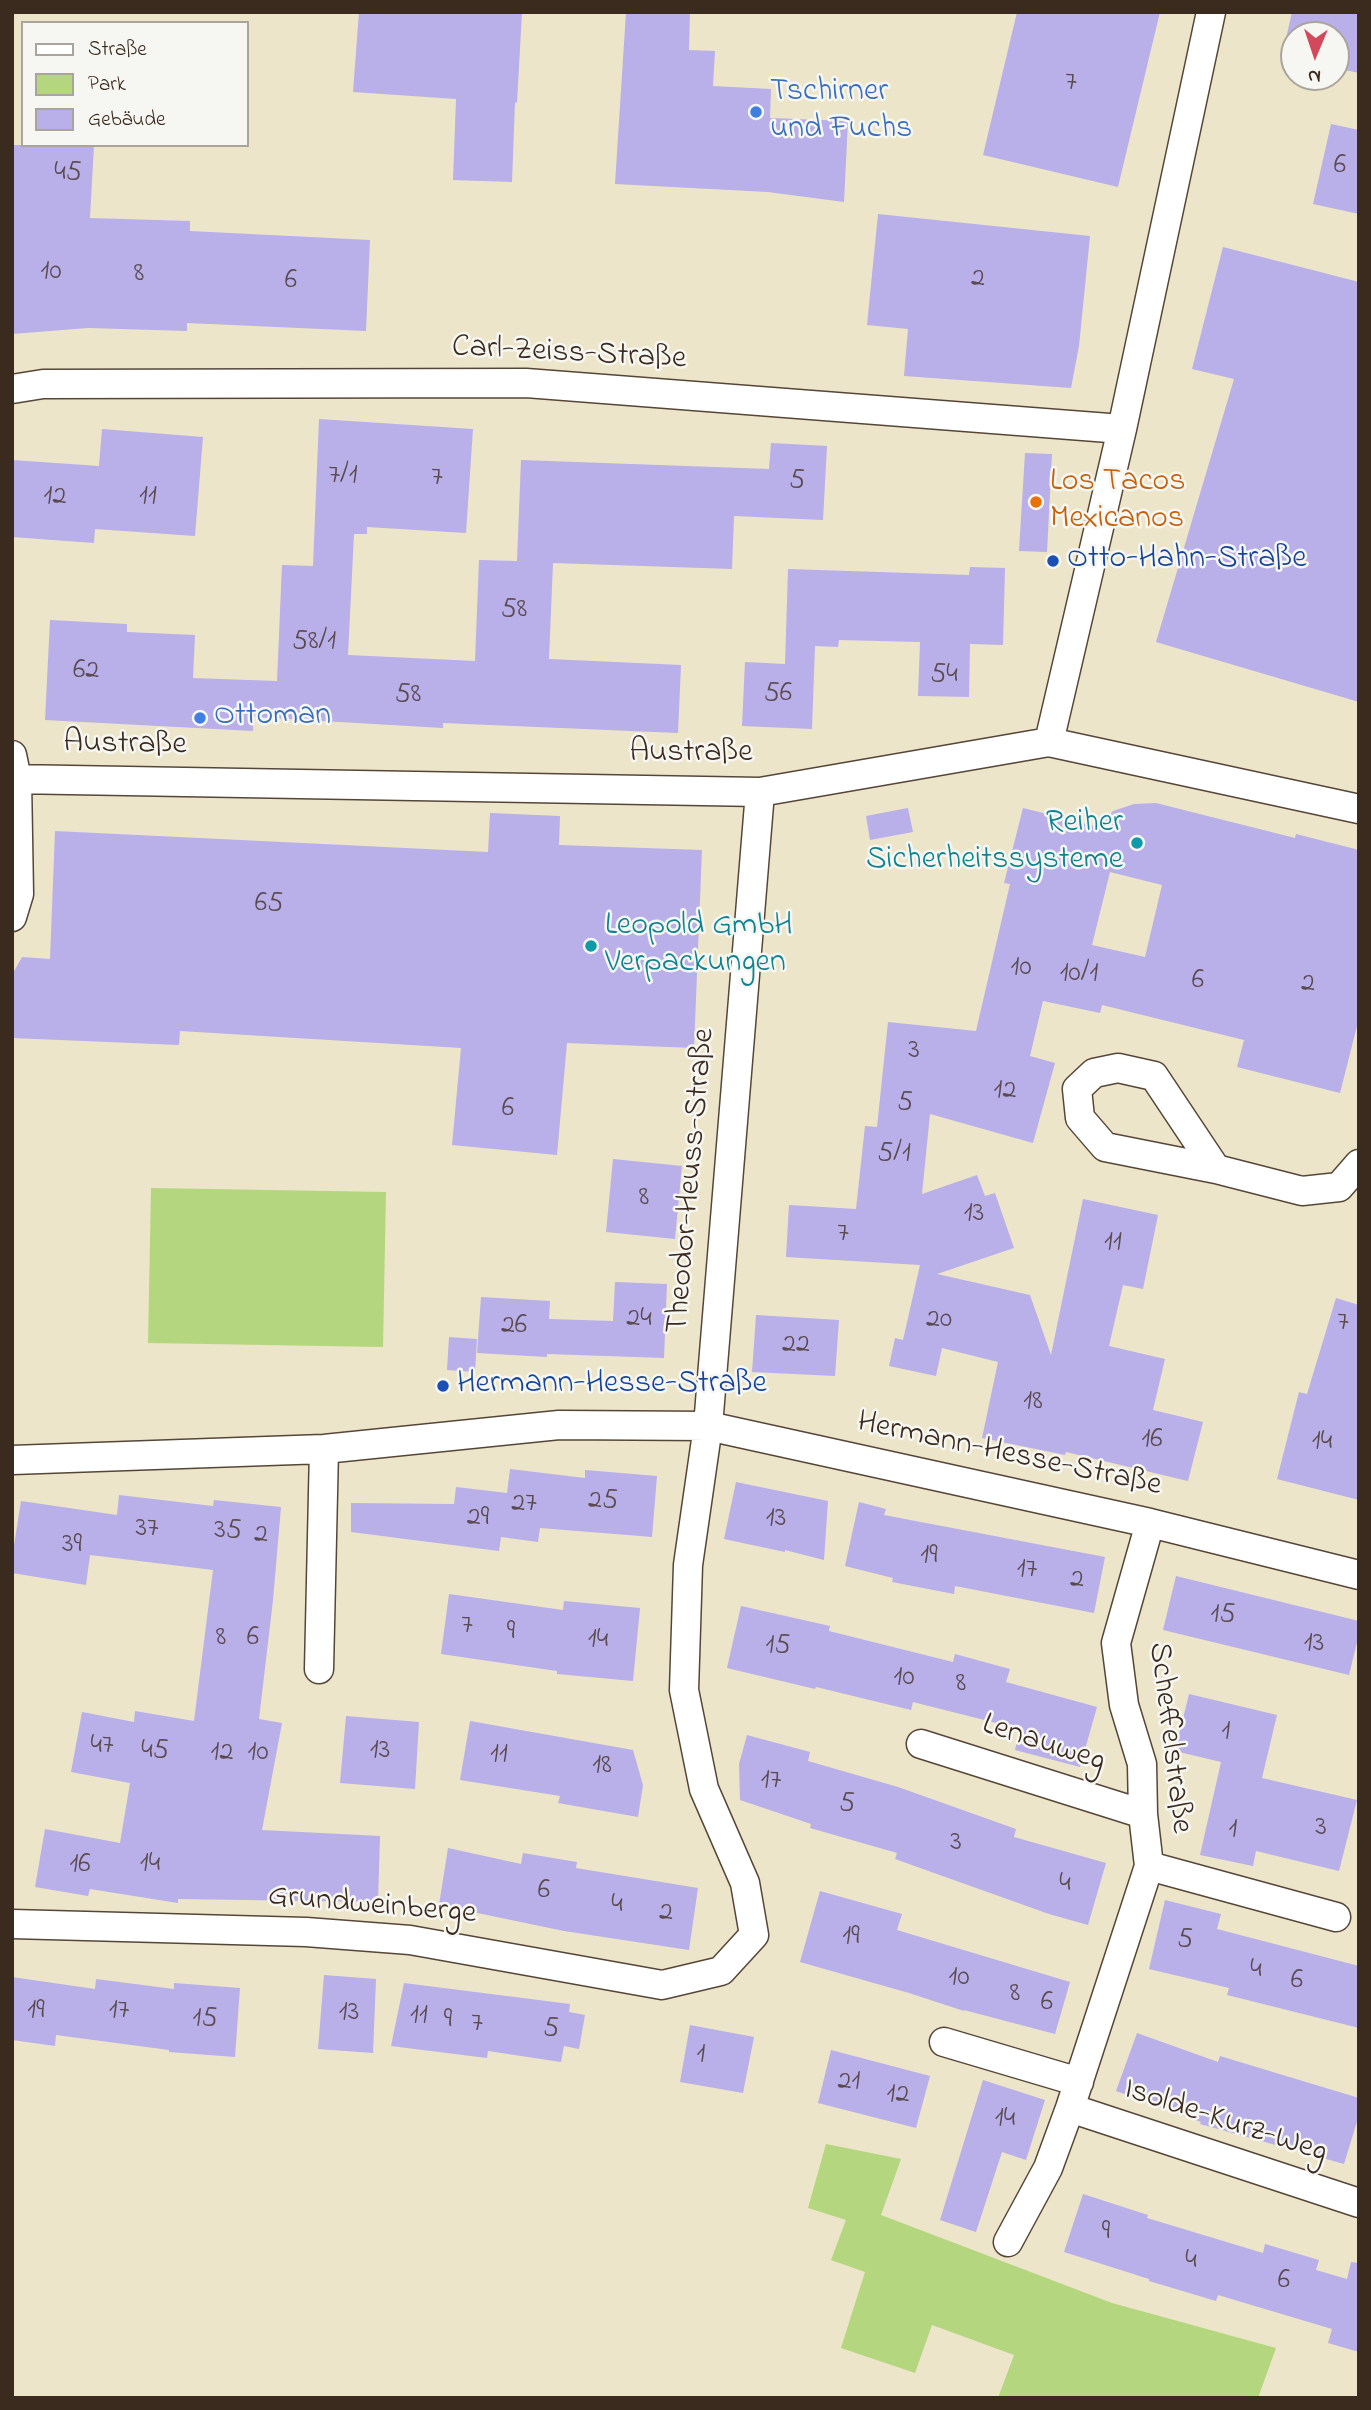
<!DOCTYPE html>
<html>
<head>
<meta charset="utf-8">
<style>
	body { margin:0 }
	#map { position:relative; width:1371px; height:2410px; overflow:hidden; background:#ece5c9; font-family:"Indie Flower",sans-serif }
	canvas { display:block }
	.frame { position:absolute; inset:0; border:14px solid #3b2a1e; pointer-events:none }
	.legend { position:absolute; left:21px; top:21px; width:228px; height:126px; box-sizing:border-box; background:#f6f6f2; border:2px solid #aba49d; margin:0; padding:9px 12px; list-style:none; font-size:21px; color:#3b2a1e }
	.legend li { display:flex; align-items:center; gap:14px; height:35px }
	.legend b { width:35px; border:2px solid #aba49d }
	.north { position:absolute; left:1280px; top:21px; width:70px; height:70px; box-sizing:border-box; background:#f6f6f2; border:2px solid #aba49d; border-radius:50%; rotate:182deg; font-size:19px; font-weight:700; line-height:28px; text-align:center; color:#3b2a1e }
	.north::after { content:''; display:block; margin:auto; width:24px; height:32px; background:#d1495b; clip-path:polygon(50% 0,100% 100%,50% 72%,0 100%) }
</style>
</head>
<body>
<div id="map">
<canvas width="1371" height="2410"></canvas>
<div class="frame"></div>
<ul class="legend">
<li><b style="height:9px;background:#fff"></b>Straße</li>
<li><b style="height:19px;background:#b4d67e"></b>Park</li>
<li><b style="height:19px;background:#b9afe9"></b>Gebäude</li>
</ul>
<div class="north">N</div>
</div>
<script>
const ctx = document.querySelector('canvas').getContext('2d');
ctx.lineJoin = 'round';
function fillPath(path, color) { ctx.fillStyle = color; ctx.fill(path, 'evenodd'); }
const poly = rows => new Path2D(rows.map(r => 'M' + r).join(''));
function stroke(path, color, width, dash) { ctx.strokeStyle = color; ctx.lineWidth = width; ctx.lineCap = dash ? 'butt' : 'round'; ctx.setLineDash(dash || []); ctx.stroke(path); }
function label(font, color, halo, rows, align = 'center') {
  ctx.font = font + ' "Indie Flower",sans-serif'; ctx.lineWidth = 5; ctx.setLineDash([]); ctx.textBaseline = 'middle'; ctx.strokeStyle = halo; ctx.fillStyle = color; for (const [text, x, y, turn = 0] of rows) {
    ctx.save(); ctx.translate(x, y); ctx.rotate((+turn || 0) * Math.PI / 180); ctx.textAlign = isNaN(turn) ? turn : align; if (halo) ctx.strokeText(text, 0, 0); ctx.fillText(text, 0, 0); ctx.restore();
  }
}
fillPath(poly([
	[151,1188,386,1192,383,1347,148,1343],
	[826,2144,901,2159,881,2215,1112,2303,1276,2348,1258,2398,998,2398,1014,2355,932,2325,915,2373,841,2348,865,2272,831,2260,846,2220,808,2208]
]), '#b4d67e');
fillPath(poly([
	[359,12,522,12,517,103,515,102,512,182,453,180,456,99,353,92],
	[626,12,690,12,689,50,715,51,713,86,771,89,770,118,848,121,844,202,768,192,615,184],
	[1017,12,1160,12,1118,187,983,155],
	[1292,12,1359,12,1359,73,1336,68,1336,35,1294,35,1294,58,1282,56],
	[1331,124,1359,130,1359,214,1313,204],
	[12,145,94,145,90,218,190,221,190,231,370,240,366,331,187,323,187,331,88,328,12,334],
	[878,214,1090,236,1079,346,1071,388,904,376,908,329,867,325],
	[1223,247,1359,282,1359,702,1156,642,1234,379,1192,369],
	[319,419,473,429,466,533,367,527,367,534,354,534,348,655,475,661,479,560,517,561,521,460,769,469,771,443,827,446,823,520,734,516,732,569,553,563,549,659,681,665,678,733,443,723,443,728,253,717,253,731,45,720,50,620,127,624,127,632,195,635,193,678,277,681,282,565,313,566],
	[102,429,203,437,195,536,95,529,94,543,12,537,12,460,99,466],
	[1025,453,1052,454,1047,552,1019,551],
	[970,567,1005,568,1003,645,970,644,969,697,918,696,920,642,839,640,838,647,815,646,812,729,742,726,745,662,785,664,788,569,969,575],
	[1156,803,1295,838,1296,834,1359,850,1359,1018,1340,1093,1237,1067,1244,1040,1102,1005,1100,1013,1043,1001,1030,1056,1055,1063,1033,1143,930,1114,922,1194,977,1175,985,1196,995,1193,1014,1248,937,1274,1030,1295,1051,1355,1083,1199,1158,1215,1143,1289,1123,1285,1109,1346,1165,1359,1153,1410,1203,1422,1188,1481,1066,1452,1065,1455,982,1438,998,1362,942,1348,936,1376,889,1366,895,1338,903,1340,920,1265,786,1257,789,1205,856,1209,865,1126,877,1127,888,1022,976,1031,1010,884,1004,883,1023,808,1099,827,1113,811,1134,804],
	[1110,872,1162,885,1145,957,1092,945],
	[908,808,913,832,870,840,866,816],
	[490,813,560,816,559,845,702,850,694,1048,567,1043,557,1155,452,1145,461,1048,180,1031,179,1045,12,1038,12,975,22,957,50,959,55,831,488,852],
	[613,1159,682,1166,675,1239,606,1232],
	[615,1282,667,1284,664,1358,547,1354,547,1357,477,1353,481,1297,550,1301,549,1319,613,1321],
	[1336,1298,1359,1305,1359,1500,1277,1479,1299,1392,1307,1394],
	[756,1315,839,1320,835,1376,752,1372],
	[449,1337,477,1339,475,1372,447,1370],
	[510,1469,585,1478,585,1470,657,1476,652,1537,540,1528,538,1542,501,1537,499,1551,351,1532,351,1503,454,1504,456,1487,507,1493],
	[736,1482,828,1501,824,1560,785,1550,785,1552,724,1539],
	[119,1495,213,1506,214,1500,281,1507,273,1600,259,1719,282,1723,262,1830,380,1836,378,1902,178,1899,178,1903,90,1889,88,1896,35,1887,45,1829,120,1843,130,1783,71,1772,82,1712,134,1722,135,1711,194,1721,213,1570,90,1555,86,1585,12,1573,12,1558,21,1501,117,1515],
	[859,1502,886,1509,884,1515,1105,1557,1094,1613,955,1586,954,1594,892,1582,893,1578,845,1566],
	[1176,1576,1359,1621,1359,1634,1349,1675,1163,1630],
	[449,1594,563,1610,564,1601,640,1608,633,1681,557,1674,557,1671,441,1654],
	[741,1606,830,1626,829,1631,953,1662,955,1654,1010,1669,1006,1682,1097,1707,1080,1767,1015,1750,1020,1729,913,1702,911,1710,816,1687,815,1689,727,1668],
	[1189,1694,1277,1715,1262,1778,1357,1800,1339,1871,1256,1851,1253,1866,1200,1855,1221,1762,1175,1751],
	[346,1716,419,1722,415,1789,340,1783],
	[470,1721,633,1750,643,1785,638,1817,558,1803,560,1796,460,1780],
	[747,1735,810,1752,808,1761,898,1787,1016,1829,1014,1837,1106,1863,1088,1925,1049,1914,895,1859,897,1853,810,1828,811,1824,740,1800,739,1764],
	[448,1848,521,1864,523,1853,577,1862,576,1868,698,1888,689,1950,564,1931,439,1905],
	[820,1891,902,1914,897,1930,1070,1982,1055,2034,964,2010,964,2011,909,1993,800,1962],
	[1165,1900,1221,1914,1217,1929,1359,1966,1359,2028,1227,1995,1229,1988,1149,1969],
	[324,1975,376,1979,373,2053,318,2049],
	[12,1977,95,1989,96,1979,174,1989,174,1983,240,1988,235,2057,169,2052,169,2050,56,2035,55,2046,12,2040],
	[404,1983,570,2004,569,2012,585,2015,579,2049,564,2046,561,2062,488,2051,487,2058,391,2046],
	[690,2025,754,2037,743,2093,680,2082],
	[1137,2033,1218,2062,1220,2056,1359,2098,1359,2115,1344,2164,1200,2124,1201,2122,1116,2091],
	[831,2050,930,2076,916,2128,818,2103],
	[983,2080,1045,2100,1026,2160,1002,2152,976,2232,940,2220],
	[1083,2194,1148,2215,1147,2218,1263,2253,1265,2244,1319,2260,1316,2270,1347,2279,1351,2262,1359,2263,1359,2352,1328,2343,1332,2329,1218,2295,1216,2301,1149,2281,1149,2279,1064,2252]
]), '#b9afe9');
const minor = poly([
	[12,389,43,384,526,383,1122,429],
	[1049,742,1122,429,1211,12],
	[12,755,17,779,19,894,12,917],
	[12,779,760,792,1049,742,1359,809],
	[1216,1169,1154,1076,1118,1068,1094,1073,1077,1089,1080,1118,1105,1147,1216,1169,1302,1191,1339,1187,1359,1164],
	[12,1460,324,1449,559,1425,708,1426,1150,1523,1359,1575],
	[319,1669,324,1449],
	[921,1744,1143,1814],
	[1149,1866,1336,1917],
	[12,1924,306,1932,410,1940,662,1985,721,1971,754,1935,745,1883,704,1789,684,1690,688,1565,708,1426,760,792],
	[944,2042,1079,2082],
	[1070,2108,1359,2203],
	[1008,2242,1048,2168,1070,2108,1149,1866,1143,1814,1142,1764,1124,1705,1116,1643,1150,1523]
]);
stroke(minor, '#564638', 31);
stroke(minor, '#fff', 28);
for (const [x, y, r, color] of [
	[756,112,7,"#3f7fe0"],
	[1036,502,7,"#e8710a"],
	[1053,561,7,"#1a4fb4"],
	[200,718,7,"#3f7fe0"],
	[1137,843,7,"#0f9aa8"],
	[591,946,7,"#0f9aa8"],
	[443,1386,7,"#1a4fb4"]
]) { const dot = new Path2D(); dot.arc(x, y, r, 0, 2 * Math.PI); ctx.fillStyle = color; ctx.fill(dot); stroke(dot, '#f6f6f2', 2.5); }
label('28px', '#5a4b51', null, [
	["7",1071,84],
	["6",1340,167],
	["45",68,174],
	["10",51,273],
	["8",139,275],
	["2",978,280],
	["6",291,282],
	["7/1",343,477],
	["7",437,479],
	["5",797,482],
	["12",55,498],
	["11",148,498],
	["58",514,611],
	["58/1",314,643],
	["62",86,672],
	["54",944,676],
	["56",778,695],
	["58",408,696],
	["65",269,905],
	["10",1021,969],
	["10/1",1079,975],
	["6",1198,982],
	["2",1308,985],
	["3",914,1052],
	["12",1005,1092],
	["5",905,1104],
	["6",508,1110],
	["5/1",894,1155],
	["8",644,1199],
	["13",974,1215],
	["7",843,1235],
	["11",1113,1244],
	["24",639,1320],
	["20",939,1321],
	["7",1343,1324],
	["26",514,1327],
	["22",796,1346],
	["18",1033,1403],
	["16",1152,1441],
	["14",1322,1443],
	["25",603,1502],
	["27",524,1505],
	["29",478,1519],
	["13",776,1520],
	["37",147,1530],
	["35",228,1532],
	["2",261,1536],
	["39",72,1546],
	["19",929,1557],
	["17",1027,1571],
	["2",1077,1581],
	["15",1223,1616],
	["7",467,1627],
	["9",511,1633],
	["8",221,1639],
	["6",253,1639],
	["14",598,1641],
	["13",1314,1645],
	["15",778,1647],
	["10",904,1679],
	["8",961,1685],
	["1",1226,1733],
	["47",102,1747],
	["45",155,1752],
	["13",380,1752],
	["12",222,1754],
	["10",258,1754],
	["11",499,1756],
	["18",602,1767],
	["17",771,1782],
	["5",847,1805],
	["3",1321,1829],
	["1",1233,1831],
	["3",956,1844],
	["14",150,1865],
	["16",80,1866],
	["4",1065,1885],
	["6",544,1892],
	["4",617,1906],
	["2",666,1914],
	["19",851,1938],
	["5",1185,1941],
	["4",1256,1971],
	["10",959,1979],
	["6",1297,1982],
	["8",1015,1995],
	["6",1047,2004],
	["19",36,2012],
	["17",119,2012],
	["13",349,2014],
	["11",419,2017],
	["15",205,2020],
	["9",448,2021],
	["7",477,2025],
	["5",551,2030],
	["1",701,2056],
	["21",849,2083],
	["12",898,2096],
	["14",1005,2120],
	["9",1106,2233],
	["4",1191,2262],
	["6",1284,2282]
]);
label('32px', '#366cbe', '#f6f6f2', [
	["Tschirner",770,94],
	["und Fuchs",770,131],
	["Ottoman",214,718]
], 'left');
label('32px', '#3b2a1e', '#f6f6f2', [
	["Carl-Zeiss-Straße",569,355,3],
	["Austraße",125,746,1],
	["Austraße",691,755],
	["Theodor-Heuss-Straße",693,1181,-85],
	["Hermann-Hesse-Straße",1009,1456,12],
	["Scheffelstraße",1168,1738,83],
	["Lenauweg",1043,1745,18],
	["Grundweinberge",372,1907,5],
	["Isolde-Kurz-Weg",1225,2123,18]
]);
label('32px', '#c56008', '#f6f6f2', [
	["Los Tacos",1050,484],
	["Mexicanos",1050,521]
], 'left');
label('32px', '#164399', '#f6f6f2', [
	["Otto-Hahn-Straße",1067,561],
	["Hermann-Hesse-Straße",457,1386]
], 'left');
label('32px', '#0d838f', '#f6f6f2', [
	["Reiher",1123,825],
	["Sicherheitssysteme",1123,862],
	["Leopold GmbH",605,928,"left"],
	["Verpackungen",605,965,"left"]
], 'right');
</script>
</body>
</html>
